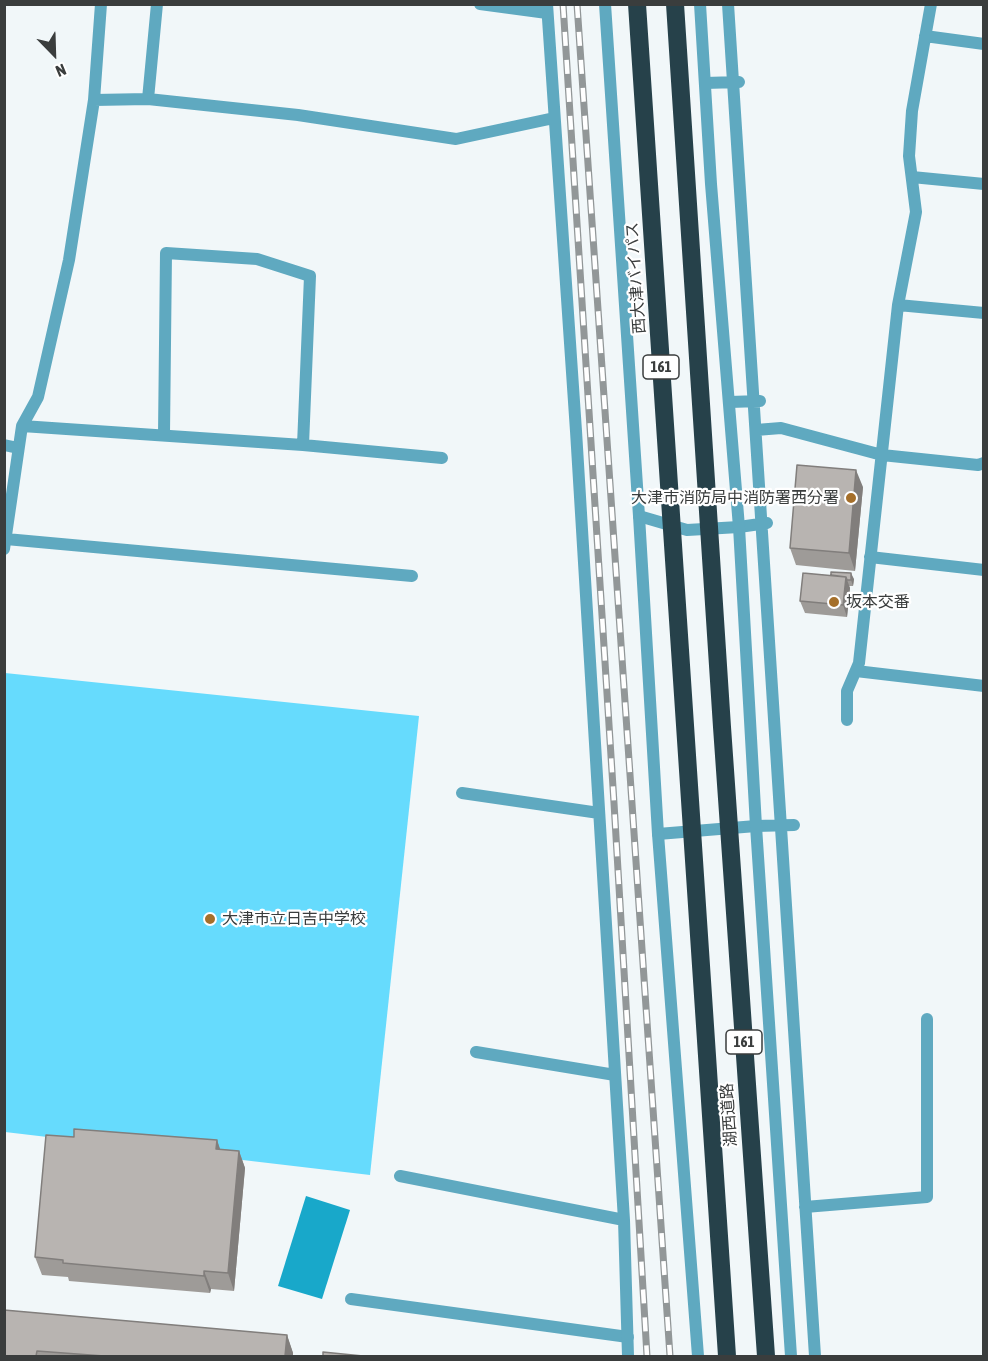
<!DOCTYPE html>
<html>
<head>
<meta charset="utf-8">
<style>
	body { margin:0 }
	#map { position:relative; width:988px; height:1361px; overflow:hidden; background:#f1f7f9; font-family:"Asap Condensed",sans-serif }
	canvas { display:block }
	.frame { position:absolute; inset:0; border:6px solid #3a3d3d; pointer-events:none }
	.north { position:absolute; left:24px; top:24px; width:60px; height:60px; -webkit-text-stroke:4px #fff; paint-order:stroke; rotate:157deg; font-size:16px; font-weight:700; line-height:24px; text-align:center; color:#3a3d3d }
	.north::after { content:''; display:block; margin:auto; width:21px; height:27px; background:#3a3d3d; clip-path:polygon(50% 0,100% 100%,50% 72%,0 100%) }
</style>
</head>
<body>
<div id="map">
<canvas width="988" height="1361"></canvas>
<div class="frame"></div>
<div class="north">N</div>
</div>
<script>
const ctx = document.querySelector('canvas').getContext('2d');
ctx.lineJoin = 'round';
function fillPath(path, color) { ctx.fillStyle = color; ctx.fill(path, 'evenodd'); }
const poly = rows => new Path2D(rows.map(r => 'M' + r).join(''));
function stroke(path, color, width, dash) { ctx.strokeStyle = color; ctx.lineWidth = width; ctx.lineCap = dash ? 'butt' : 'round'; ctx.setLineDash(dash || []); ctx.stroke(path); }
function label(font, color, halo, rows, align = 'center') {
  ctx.font = font + ' "Asap Condensed","Noto Sans JP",sans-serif'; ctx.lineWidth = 4.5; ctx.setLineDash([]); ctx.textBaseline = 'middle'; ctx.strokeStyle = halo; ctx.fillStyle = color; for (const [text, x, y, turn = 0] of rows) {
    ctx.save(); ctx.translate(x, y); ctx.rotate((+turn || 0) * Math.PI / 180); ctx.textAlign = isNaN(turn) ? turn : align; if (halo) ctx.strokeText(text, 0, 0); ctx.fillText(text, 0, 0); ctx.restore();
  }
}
fillPath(poly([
	[5,673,419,716,370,1175,5,1132]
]), '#66dbfd');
fillPath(poly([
	[306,1196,350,1210,322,1299,278,1286]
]), '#18a8ca');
stroke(poly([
	[351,1299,628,1337]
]), '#5fa9c0', 12);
stroke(poly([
	[157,4,148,99,298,115,456,139,554,118],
	[480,4,547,13],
	[547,4,576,431,624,1220,628,1356],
	[728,4,815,1356],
	[925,36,984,44],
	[705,83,739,82],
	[94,100,148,99],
	[912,177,984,184],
	[898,305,984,313],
	[730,402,760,401],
	[22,426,303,445,442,458],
	[756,430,781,428,882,455,978,465,984,463],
	[164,434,166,253,257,259,310,276,303,445],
	[4,445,18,448],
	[639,516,687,530,739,527,767,523],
	[6,539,412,576],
	[4,549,22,426,38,397,69,260,94,100,101,4],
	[870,557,984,570],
	[856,671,984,686],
	[847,720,847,691,859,663,898,305,916,212,909,156,912,111,931,4],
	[462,793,599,813],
	[658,834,756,826,794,825],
	[476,1052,615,1075],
	[400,1176,624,1220],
	[805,1207,927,1197,927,1019]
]), '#5fa9c0', 12);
stroke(poly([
	[605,4,639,516,658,834,698,1356],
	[700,4,711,184,739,527,756,826,791,1356]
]), '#5fa9c0', 12);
const rail = poly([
	[563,4,614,803,647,1356],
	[577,4,670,1356]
]);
stroke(rail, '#929798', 7);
stroke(rail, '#fff', 4.5, [14]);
stroke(poly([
	[637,4,727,1356],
	[675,4,722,727,766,1356]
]), '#26414a', 18);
fillPath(poly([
	[863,487,855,571,796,565,790,548],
	[803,573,854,579,853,586,849,586,850,588,847,617,805,613,800,601],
	[74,1137,217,1140,220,1149,239,1151,245,1168,234,1291,211,1289,210,1293,69,1281,68,1277,42,1275,35,1257],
	[4,1310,287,1335,293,1353,293,1356,4,1356]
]), '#9e9b98');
fillPath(poly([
	[856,470,863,487,855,571,849,553],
	[851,573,854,579,853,586,851,580],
	[846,577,850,588,847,617,843,605],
	[217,1140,223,1158,216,1149],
	[239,1151,245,1168,234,1291,228,1273],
	[204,1271,211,1289,210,1293,204,1276],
	[287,1335,293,1353,293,1356,285,1356]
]), '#817e7c');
const building = poly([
	[797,465,856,470,849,553,790,548,797,465],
	[831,572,851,573,851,580,847,580,846,577,831,575,831,572],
	[803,573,846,577,843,605,800,601,803,573],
	[74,1129,217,1140,216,1149,239,1151,228,1273,204,1271,204,1276,63,1263,63,1260,35,1257,46,1135,74,1137,74,1129],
	[4,1310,287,1335,285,1356,104,1356,37,1351,36,1356,4,1356,4,1310],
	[323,1352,363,1356,323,1356,323,1352]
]);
fillPath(building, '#b8b4b1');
stroke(building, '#817e7c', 1.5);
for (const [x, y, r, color] of [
	[851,498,6,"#a56f2a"],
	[834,602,6,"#a56f2a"],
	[210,919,6,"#a56f2a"]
]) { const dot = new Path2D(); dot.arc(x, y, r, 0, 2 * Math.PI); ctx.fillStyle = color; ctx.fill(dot); stroke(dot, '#fff', 2); }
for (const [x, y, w] of [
	[661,367,36],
	[744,1042,36]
]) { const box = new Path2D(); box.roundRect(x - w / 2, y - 12, w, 24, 4.5); ctx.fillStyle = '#fff'; ctx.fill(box); stroke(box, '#3a3d3d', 1.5); }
label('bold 15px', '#3a3d3d', null, [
	["161",661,367],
	["161",744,1042]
]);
label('16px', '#3a3d3d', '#fff', [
	["西大津バイパス",636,278,-94],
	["湖西道路",729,1115,-94]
]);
label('16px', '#3a3d3d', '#fff', [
	["大津市消防局中消防署西分署",839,498,"right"],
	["坂本交番",846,602],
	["大津市立日吉中学校",222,919]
], 'left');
</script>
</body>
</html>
